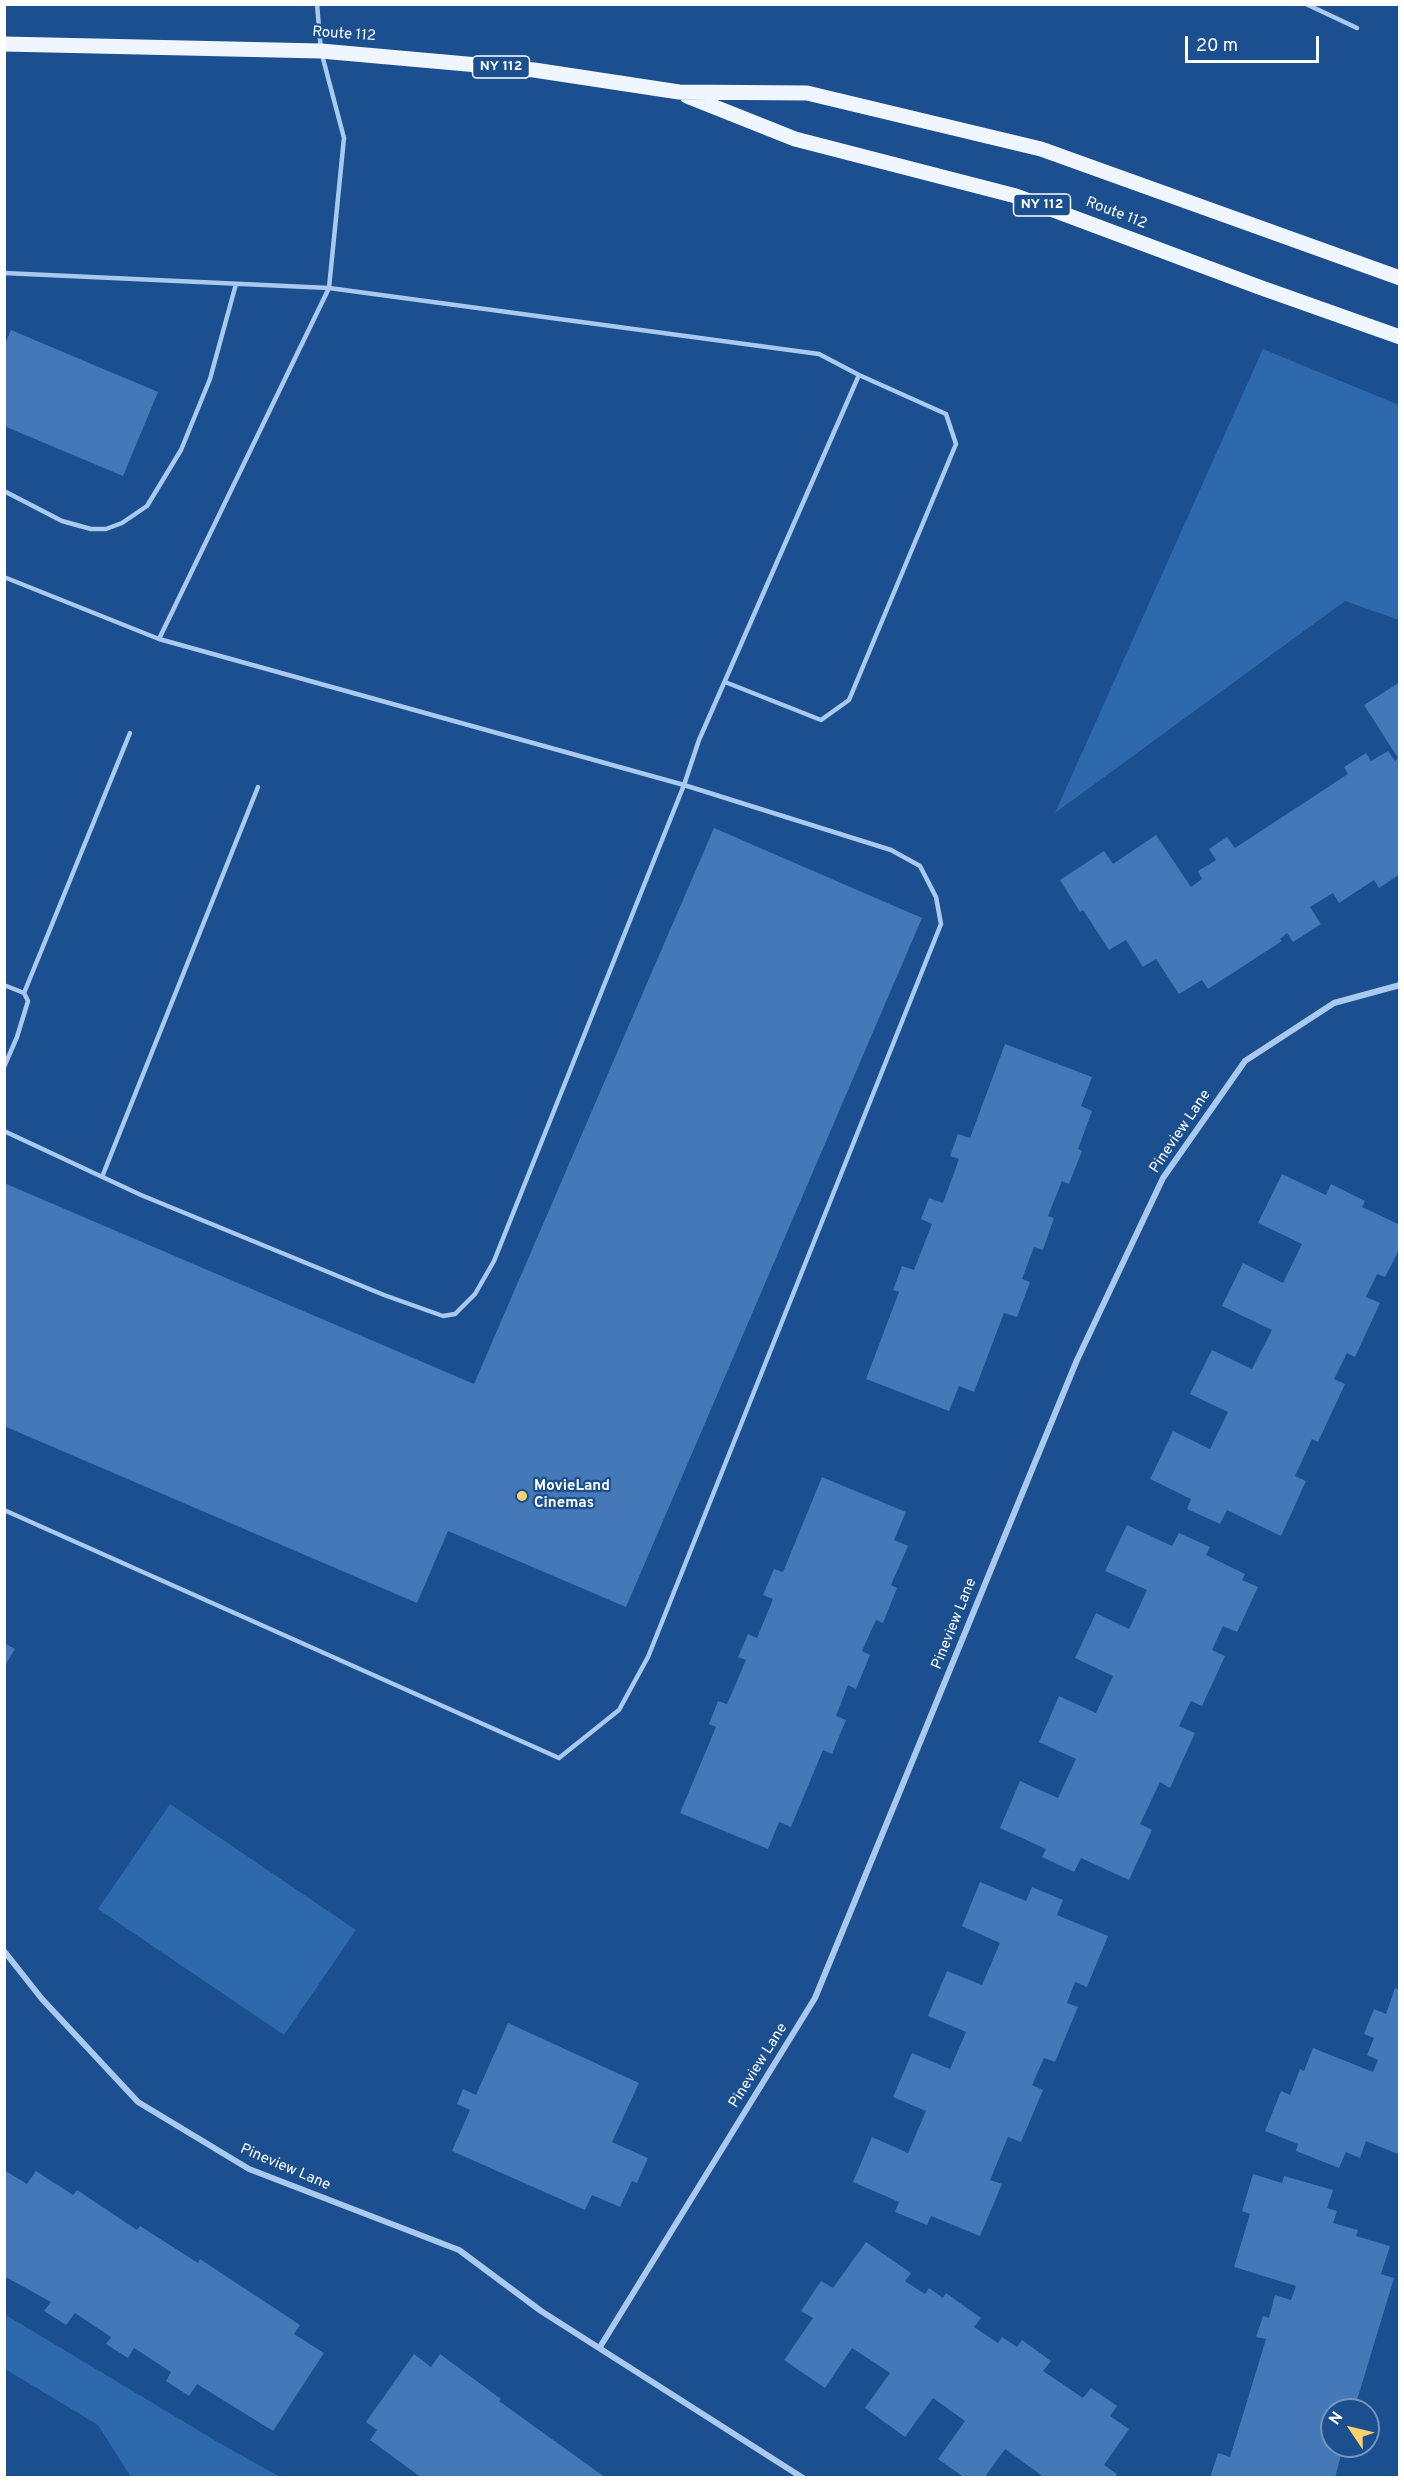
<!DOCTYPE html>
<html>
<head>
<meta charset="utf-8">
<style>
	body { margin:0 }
	#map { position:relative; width:1404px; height:2482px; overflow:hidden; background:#1b4f8f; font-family:Overpass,sans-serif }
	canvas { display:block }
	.frame { position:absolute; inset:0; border:6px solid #fff; pointer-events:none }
	.north { position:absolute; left:1320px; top:2398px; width:60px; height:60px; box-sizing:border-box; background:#1b4f8f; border:2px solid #7695bc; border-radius:50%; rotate:305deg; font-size:16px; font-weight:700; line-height:24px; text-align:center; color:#fff }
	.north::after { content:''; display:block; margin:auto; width:21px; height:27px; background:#ffd166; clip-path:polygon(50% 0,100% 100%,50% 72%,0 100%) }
	.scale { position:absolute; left:1185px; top:36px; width:134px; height:27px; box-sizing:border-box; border:3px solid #fff; border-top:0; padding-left:8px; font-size:18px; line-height:21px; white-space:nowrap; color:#fff; -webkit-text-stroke:4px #1b4f8f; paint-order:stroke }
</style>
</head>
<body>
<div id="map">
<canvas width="1404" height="2482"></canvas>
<div class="frame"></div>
<div class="north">N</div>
<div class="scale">20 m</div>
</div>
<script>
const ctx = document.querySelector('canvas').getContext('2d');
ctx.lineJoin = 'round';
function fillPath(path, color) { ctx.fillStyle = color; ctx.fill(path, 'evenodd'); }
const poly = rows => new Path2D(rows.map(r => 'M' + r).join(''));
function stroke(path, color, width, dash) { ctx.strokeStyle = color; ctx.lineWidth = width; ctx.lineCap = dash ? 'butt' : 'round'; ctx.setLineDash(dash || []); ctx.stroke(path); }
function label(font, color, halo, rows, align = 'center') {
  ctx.font = font + ' Overpass,sans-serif'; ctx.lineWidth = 4.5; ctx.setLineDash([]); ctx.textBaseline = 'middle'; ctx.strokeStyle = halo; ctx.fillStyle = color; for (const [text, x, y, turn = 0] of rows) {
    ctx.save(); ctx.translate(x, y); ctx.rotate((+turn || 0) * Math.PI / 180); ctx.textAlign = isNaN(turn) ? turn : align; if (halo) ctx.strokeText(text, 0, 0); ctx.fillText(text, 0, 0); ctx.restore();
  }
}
fillPath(poly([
	[1263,349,1399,405,1399,620,1345,601,1055,813],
	[170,1804,356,1930,284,2035,98,1909],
	[4,2314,216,2441,280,2477,131,2477,98,2425,5,2369]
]), '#2e69ad');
fillPath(poly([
	[11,330,158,392,123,476,4,426,4,346],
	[1400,682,1400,874,1379,888,1374,880,1339,903,1333,893,1310,907,1321,924,1293,942,1287,933,1280,939,1282,941,1208,989,1202,980,1179,994,1156,959,1143,967,1126,940,1109,950,1083,910,1080,912,1060,880,1104,851,1113,864,1156,835,1191,887,1202,879,1198,871,1216,860,1209,849,1227,837,1235,848,1348,774,1344,767,1366,753,1371,761,1388,751,1395,761,1398,758,1364,705],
	[714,828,922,918,626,1607,448,1531,417,1603,4,1426,4,1183,474,1384],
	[1005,1044,1092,1077,1081,1106,1092,1111,1078,1149,1082,1151,1069,1184,1062,1181,1048,1216,1054,1218,1043,1250,1034,1247,1022,1279,1030,1282,1017,1317,1004,1313,974,1392,959,1386,949,1411,866,1379,899,1292,893,1290,902,1266,914,1270,932,1224,921,1219,929,1198,943,1203,959,1159,950,1156,958,1134,970,1138],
	[1282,1174,1326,1195,1331,1184,1365,1201,1362,1207,1400,1225,1400,1248,1385,1277,1377,1274,1366,1297,1380,1303,1355,1357,1347,1353,1334,1379,1345,1384,1318,1442,1312,1439,1295,1476,1306,1481,1281,1536,1227,1510,1220,1524,1187,1509,1191,1499,1150,1479,1173,1431,1210,1449,1228,1412,1190,1394,1212,1350,1252,1369,1272,1330,1222,1306,1243,1263,1283,1283,1302,1244,1258,1223],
	[822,1477,906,1512,894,1540,908,1546,891,1585,897,1588,883,1623,876,1620,862,1651,870,1655,856,1689,848,1685,836,1716,846,1720,832,1754,823,1750,791,1827,779,1822,768,1849,680,1813,716,1727,709,1724,718,1701,727,1704,746,1660,738,1657,748,1634,757,1638,773,1599,763,1595,774,1569,783,1572],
	[1127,1525,1172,1546,1179,1533,1210,1547,1206,1555,1245,1574,1242,1580,1258,1587,1237,1632,1223,1626,1212,1650,1225,1656,1202,1706,1191,1701,1179,1726,1195,1733,1170,1788,1160,1782,1140,1824,1152,1830,1129,1880,1081,1858,1074,1872,1042,1857,1046,1849,1000,1828,1020,1781,1058,1798,1076,1759,1039,1742,1059,1696,1096,1713,1113,1676,1075,1658,1096,1613,1129,1629,1147,1590,1105,1571],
	[4,1643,15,1649,4,1667],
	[980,1882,1026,1901,1032,1887,1063,1900,1057,1915,1108,1936,1087,1987,1075,1982,1067,2003,1078,2007,1055,2062,1044,2058,1032,2085,1043,2090,1021,2142,1008,2137,990,2180,1002,2184,980,2236,931,2216,927,2225,895,2212,899,2202,853,2182,872,2137,908,2153,926,2111,893,2097,912,2053,950,2069,966,2032,928,2016,947,1971,982,1985,1000,1943,962,1926],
	[1395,1988,1400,1990,1400,2155,1366,2141,1360,2158,1346,2152,1339,2168,1296,2151,1298,2144,1265,2131,1281,2091,1290,2095,1300,2069,1304,2071,1313,2048,1373,2072,1378,2060,1367,2055,1374,2038,1364,2034,1374,2009,1386,2014],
	[508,2023,639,2083,612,2142,648,2158,637,2183,632,2181,620,2207,592,2195,585,2210,452,2151,470,2110,457,2104,463,2089,476,2095],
	[4,2170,27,2184,36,2171,73,2195,77,2190,137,2230,140,2226,198,2263,200,2259,300,2325,294,2334,324,2353,273,2431,197,2384,189,2396,166,2381,171,2372,134,2348,128,2358,106,2344,111,2337,75,2313,66,2325,44,2311,51,2302,4,2276],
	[1253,2174,1282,2183,1284,2176,1333,2190,1327,2208,1337,2211,1333,2223,1358,2230,1356,2236,1390,2246,1381,2274,1394,2278,1354,2410,1332,2410,1332,2446,1334,2446,1332,2452,1341,2455,1335,2478,1210,2478,1218,2453,1230,2457,1266,2339,1256,2337,1263,2316,1269,2318,1275,2295,1291,2300,1296,2286,1234,2267,1250,2214,1242,2211],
	[866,2242,911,2273,905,2281,925,2294,929,2288,943,2298,946,2293,981,2318,974,2327,998,2343,1002,2337,1017,2347,1022,2340,1051,2361,1043,2371,1083,2398,1091,2388,1117,2406,1110,2416,1129,2429,1104,2465,1117,2474,1114,2478,1039,2478,1041,2475,1005,2449,984,2478,965,2478,938,2459,965,2421,933,2398,905,2437,865,2408,890,2373,852,2348,825,2388,784,2360,813,2318,801,2311,821,2281,833,2288],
	[414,2354,431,2367,440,2354,501,2399,499,2401,606,2478,422,2478,370,2440,377,2430,366,2422]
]), '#4478b7');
stroke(poly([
	[1306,4,1357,28],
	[4,273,329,288,344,138,321,51,317,4],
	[4,491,62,521,91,529,106,529,122,523,147,506,181,450,210,379,236,284],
	[4,577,159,639,684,785,699,740,859,375,819,354,329,288,159,639],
	[725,682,821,720,849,700,956,444,946,414,859,375],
	[4,985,24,993,28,1001,17,1037,4,1067],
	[24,993,130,733],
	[4,1131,141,1195,384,1295,443,1316,455,1314,475,1294,494,1261,684,785,891,850,920,866,936,897,941,924,648,1657,619,1710,559,1758,4,1510],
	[102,1177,258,787]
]), '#a9c9ee', 4.5);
stroke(poly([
	[4,1951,42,1999,138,2102,249,2169,459,2250,541,2311,803,2478],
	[600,2347,815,1998,1077,1360,1163,1178,1245,1061,1334,1003,1400,985]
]), '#a9c9ee', 6);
stroke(poly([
	[4,44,321,51,534,70,679,92,807,93,1041,149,1400,278],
	[687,96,795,139,1016,196,1259,287,1400,337]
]), '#f0f6ff', 15);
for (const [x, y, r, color] of [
	[522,1496,6,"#ffd166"]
]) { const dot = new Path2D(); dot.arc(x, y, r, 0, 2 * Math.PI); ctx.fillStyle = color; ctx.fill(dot); stroke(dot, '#1b4f8f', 2); }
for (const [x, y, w] of [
	[501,67,57],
	[1042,205,57]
]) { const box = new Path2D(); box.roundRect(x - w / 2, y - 11, w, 22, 4.5); ctx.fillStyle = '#1b4f8f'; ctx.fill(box); stroke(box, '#fff', 1.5); }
label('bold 14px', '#fff', null, [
	["NY 112",501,67],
	["NY 112",1042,205]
]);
label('15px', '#fff', '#1b4f8f', [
	["Route 112",344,35,4],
	["Route 112",1116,214,21],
	["Pineview Lane",1181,1132,-56],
	["Pineview Lane",955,1624,-68],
	["Pineview Lane",759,2066,-58],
	["Pineview Lane",285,2168,23]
]);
label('bold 15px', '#fff', '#1b4f8f', [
	["MovieLand",534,1487],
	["Cinemas",534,1504]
], 'left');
</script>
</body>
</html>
